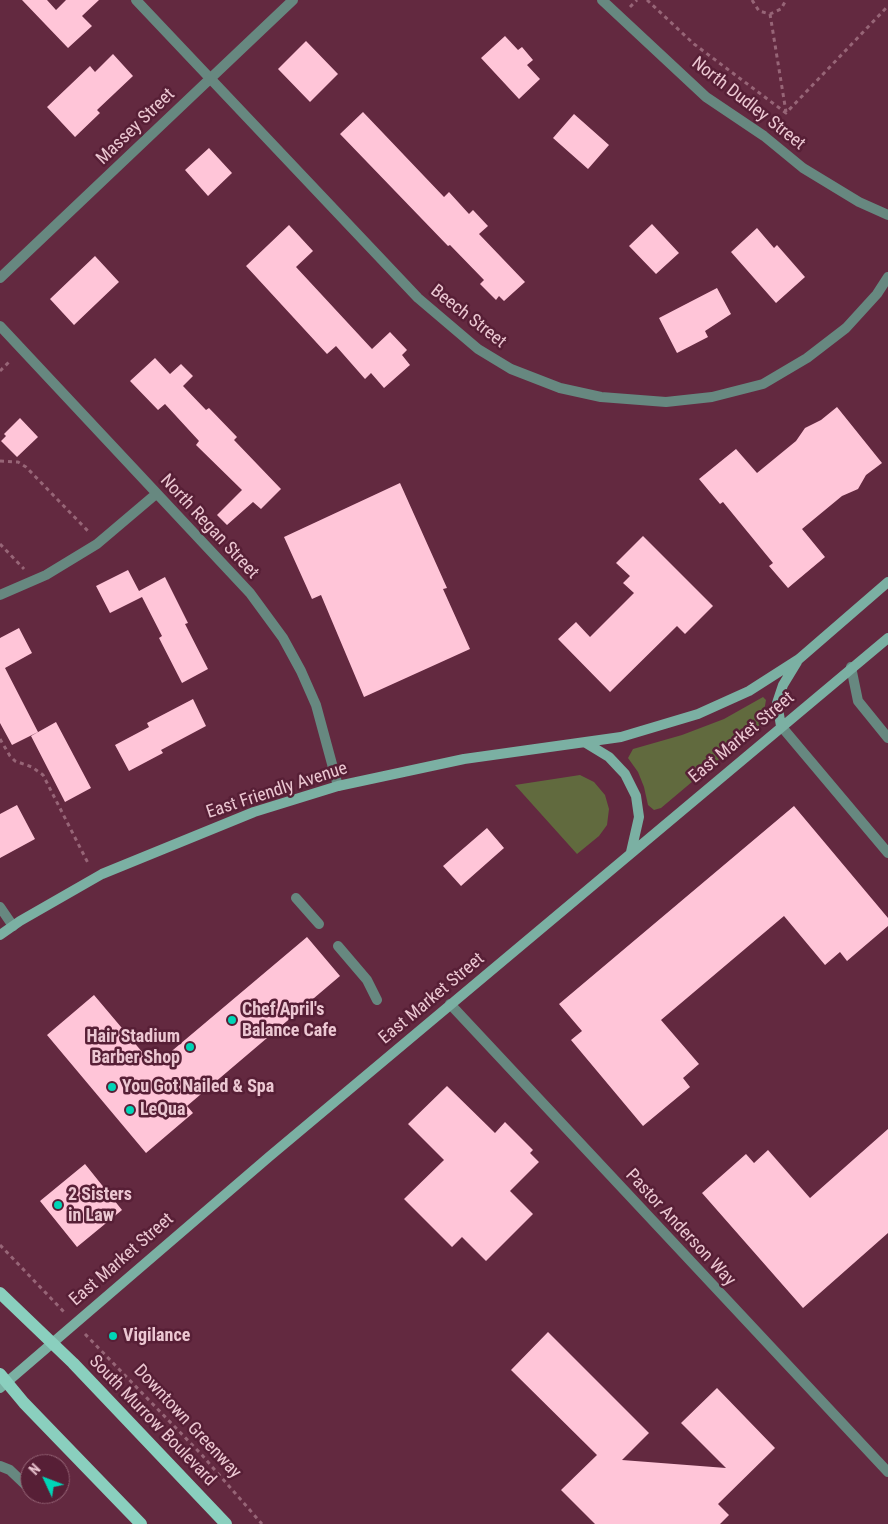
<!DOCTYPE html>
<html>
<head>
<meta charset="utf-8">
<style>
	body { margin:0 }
	#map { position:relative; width:888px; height:1524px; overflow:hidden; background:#632940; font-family:"Roboto Condensed",sans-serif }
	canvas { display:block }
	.north { position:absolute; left:20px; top:1454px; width:50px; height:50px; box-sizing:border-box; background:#571f36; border:1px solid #936274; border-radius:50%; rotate:313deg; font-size:14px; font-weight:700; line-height:20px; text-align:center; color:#ecc7d2 }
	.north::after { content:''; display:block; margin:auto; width:18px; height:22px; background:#00d5b7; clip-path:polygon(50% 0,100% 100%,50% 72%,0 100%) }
</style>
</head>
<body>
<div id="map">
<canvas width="888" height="1524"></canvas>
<div class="north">N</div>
</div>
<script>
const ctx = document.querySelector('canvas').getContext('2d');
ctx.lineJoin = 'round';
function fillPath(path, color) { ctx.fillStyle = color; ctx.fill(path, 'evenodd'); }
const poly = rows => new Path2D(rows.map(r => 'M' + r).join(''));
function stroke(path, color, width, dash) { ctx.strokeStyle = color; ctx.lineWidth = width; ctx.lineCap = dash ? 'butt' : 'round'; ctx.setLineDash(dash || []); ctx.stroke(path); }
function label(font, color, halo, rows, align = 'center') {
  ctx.font = font + ' "Roboto Condensed",sans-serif'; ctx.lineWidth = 5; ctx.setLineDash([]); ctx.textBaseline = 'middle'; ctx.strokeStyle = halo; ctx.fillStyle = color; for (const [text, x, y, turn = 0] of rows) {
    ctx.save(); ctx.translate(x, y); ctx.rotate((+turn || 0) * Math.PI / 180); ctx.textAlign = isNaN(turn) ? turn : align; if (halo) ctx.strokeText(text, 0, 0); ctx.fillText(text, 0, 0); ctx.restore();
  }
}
fillPath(poly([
	[763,697,766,700,762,723,661,808,654,810,648,805,644,787,638,772,628,758,633,749,682,735,724,719],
	[580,775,594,782,605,795,609,809,607,825,599,836,577,854,515,785]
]), '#616a3e');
fillPath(poly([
	[22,0,47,0,56,10,66,0,99,0,82,16,92,26,68,48],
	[505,36,518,50,522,47,533,60,527,65,540,79,519,99,481,58],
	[306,41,338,74,310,102,278,69],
	[113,54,133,76,97,110,100,113,75,137,47,107,90,66,95,72],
	[363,112,444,197,449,192,469,214,473,210,488,226,479,234,525,282,504,301,499,296,496,300,480,284,484,280,450,245,448,246,340,134],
	[574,114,609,145,588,169,553,138],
	[209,148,232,173,208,196,185,170],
	[652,224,679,253,656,274,629,246],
	[289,225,313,251,296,267,372,349,390,332,407,350,402,355,410,365,384,388,371,373,365,379,336,346,327,354,246,266],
	[757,228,774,248,777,245,805,277,776,303,731,252],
	[95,256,119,282,74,325,50,299],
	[717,288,731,314,705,331,708,337,677,353,659,318],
	[155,358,170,374,181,364,193,376,183,386,206,410,209,408,237,437,234,440,281,489,261,509,253,502,227,525,217,515,242,490,196,445,199,441,165,404,158,410,130,381],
	[837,407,882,463,866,475,858,489,842,496,802,529,825,557,788,588,769,566,773,563,723,502,720,504,699,479,736,449,757,473,796,441,805,428,821,420],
	[20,418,38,437,17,457,1,441,6,436,4,434],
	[400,483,447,588,443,589,470,649,364,697,321,595,312,599,284,537],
	[643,536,713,606,685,634,677,626,610,692,558,639,576,622,590,637,634,593,623,583,630,576,616,563],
	[128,570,139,591,165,577,188,623,185,624,208,669,182,683,159,638,162,636,142,597,110,613,96,586],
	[19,628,32,653,5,668,38,732,12,745,0,723,0,638],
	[193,699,206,726,161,750,163,753,129,771,115,745,149,727,147,723],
	[56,722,91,788,65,802,31,736],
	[17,805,35,839,0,858,0,814],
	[794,806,888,918,888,926,847,961,840,952,825,965,784,916,661,1020,699,1064,683,1078,690,1087,643,1126,571,1040,582,1031,559,1004],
	[487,828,504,848,461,886,443,866],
	[307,937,340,976,187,1106,193,1113,146,1153,47,1035,94,995,154,1066],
	[447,1086,495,1133,505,1122,533,1150,530,1153,539,1162,510,1191,533,1214,486,1261,462,1237,452,1247,404,1199,444,1160,408,1124],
	[888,1129,888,1233,803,1308,702,1193,746,1154,754,1163,768,1150,810,1198],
	[85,1164,122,1210,77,1247,40,1201],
	[548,1332,649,1433,622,1460,726,1468,681,1423,717,1388,775,1448,718,1504,729,1515,720,1524,595,1524,561,1490,597,1455,511,1370]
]), '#ffc5d8');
stroke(poly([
	[647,0,694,44,786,113,888,6],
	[752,0,759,11,770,14,781,9,786,0],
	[630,7,637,0],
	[770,14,786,112],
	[0,371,10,361],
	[0,461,18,462,26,467,88,531],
	[0,544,24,569],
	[0,739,10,756,15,761,32,767,43,775,89,865],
	[0,1245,65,1313],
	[85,1334,201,1454,262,1524]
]), '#976577', 3, [4, 4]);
stroke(poly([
	[851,667,858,701,888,738],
	[781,726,888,853],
	[296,898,319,924],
	[0,907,13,926],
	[338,946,367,980,377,1000],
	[0,1466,10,1470,30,1489]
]), '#678880', 10);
stroke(poly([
	[136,0,418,298,478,349,511,369,560,388,601,397,666,402,712,397,763,384,807,358,846,328,877,294,888,277],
	[0,278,293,0],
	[0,326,250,593,283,638,301,671,316,705,338,786],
	[0,595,46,575,97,544,156,494]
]), '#678880', 10);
stroke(poly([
	[602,0,706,97,764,136,803,168,859,202,888,215],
	[450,1004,888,1472]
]), '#678880', 10);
stroke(poly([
	[781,726,777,703,783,685,797,662],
	[586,743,609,757,625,774,636,796,639,817,631,852],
	[0,935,20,921,102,874,254,812,338,786,464,759,621,737,698,714,749,691,799,659,888,582],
	[0,1388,270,1156,888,638]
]), '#7bb0a3', 10);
stroke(poly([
	[0,1293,73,1363,226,1524],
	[0,1374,24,1403,141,1524]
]), '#8acfbe', 12);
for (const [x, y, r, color] of [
	[232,1020,5,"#00d5b7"],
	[190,1047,5,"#00d5b7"],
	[112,1087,5,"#00d5b7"],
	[130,1110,5,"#00d5b7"],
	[58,1205,5,"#00d5b7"],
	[113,1336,5,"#00d5b7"]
]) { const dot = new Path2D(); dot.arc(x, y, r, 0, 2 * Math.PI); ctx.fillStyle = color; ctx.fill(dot); stroke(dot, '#571f36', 2); }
label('18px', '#ecc7d2', '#571f36', [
	["North Dudley Street",748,104,38],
	["Massey Street",136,127,-44],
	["Beech Street",468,317,38],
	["North Regan Street",209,527,47],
	["East Market Street",742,738,-40],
	["East Friendly Avenue",277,791,-18],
	["East Market Street",432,999,-40],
	["Pastor Anderson Way",680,1228,47],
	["East Market Street",122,1260,-41],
	["South Murrow Boulevard",152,1421,46],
	["Downtown Greenway",187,1422,47]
]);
label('bold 18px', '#ecc7d2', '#571f36', [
	["Chef April's",242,1010],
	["Balance Cafe",242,1031],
	["Hair Stadium",180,1037,"right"],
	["Barber Shop",180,1058,"right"],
	["You Got Nailed & Spa",122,1087],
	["LeQua",140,1110],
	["2 Sisters",68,1195],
	["in Law",68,1216],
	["Vigilance",123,1336]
], 'left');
</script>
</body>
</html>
